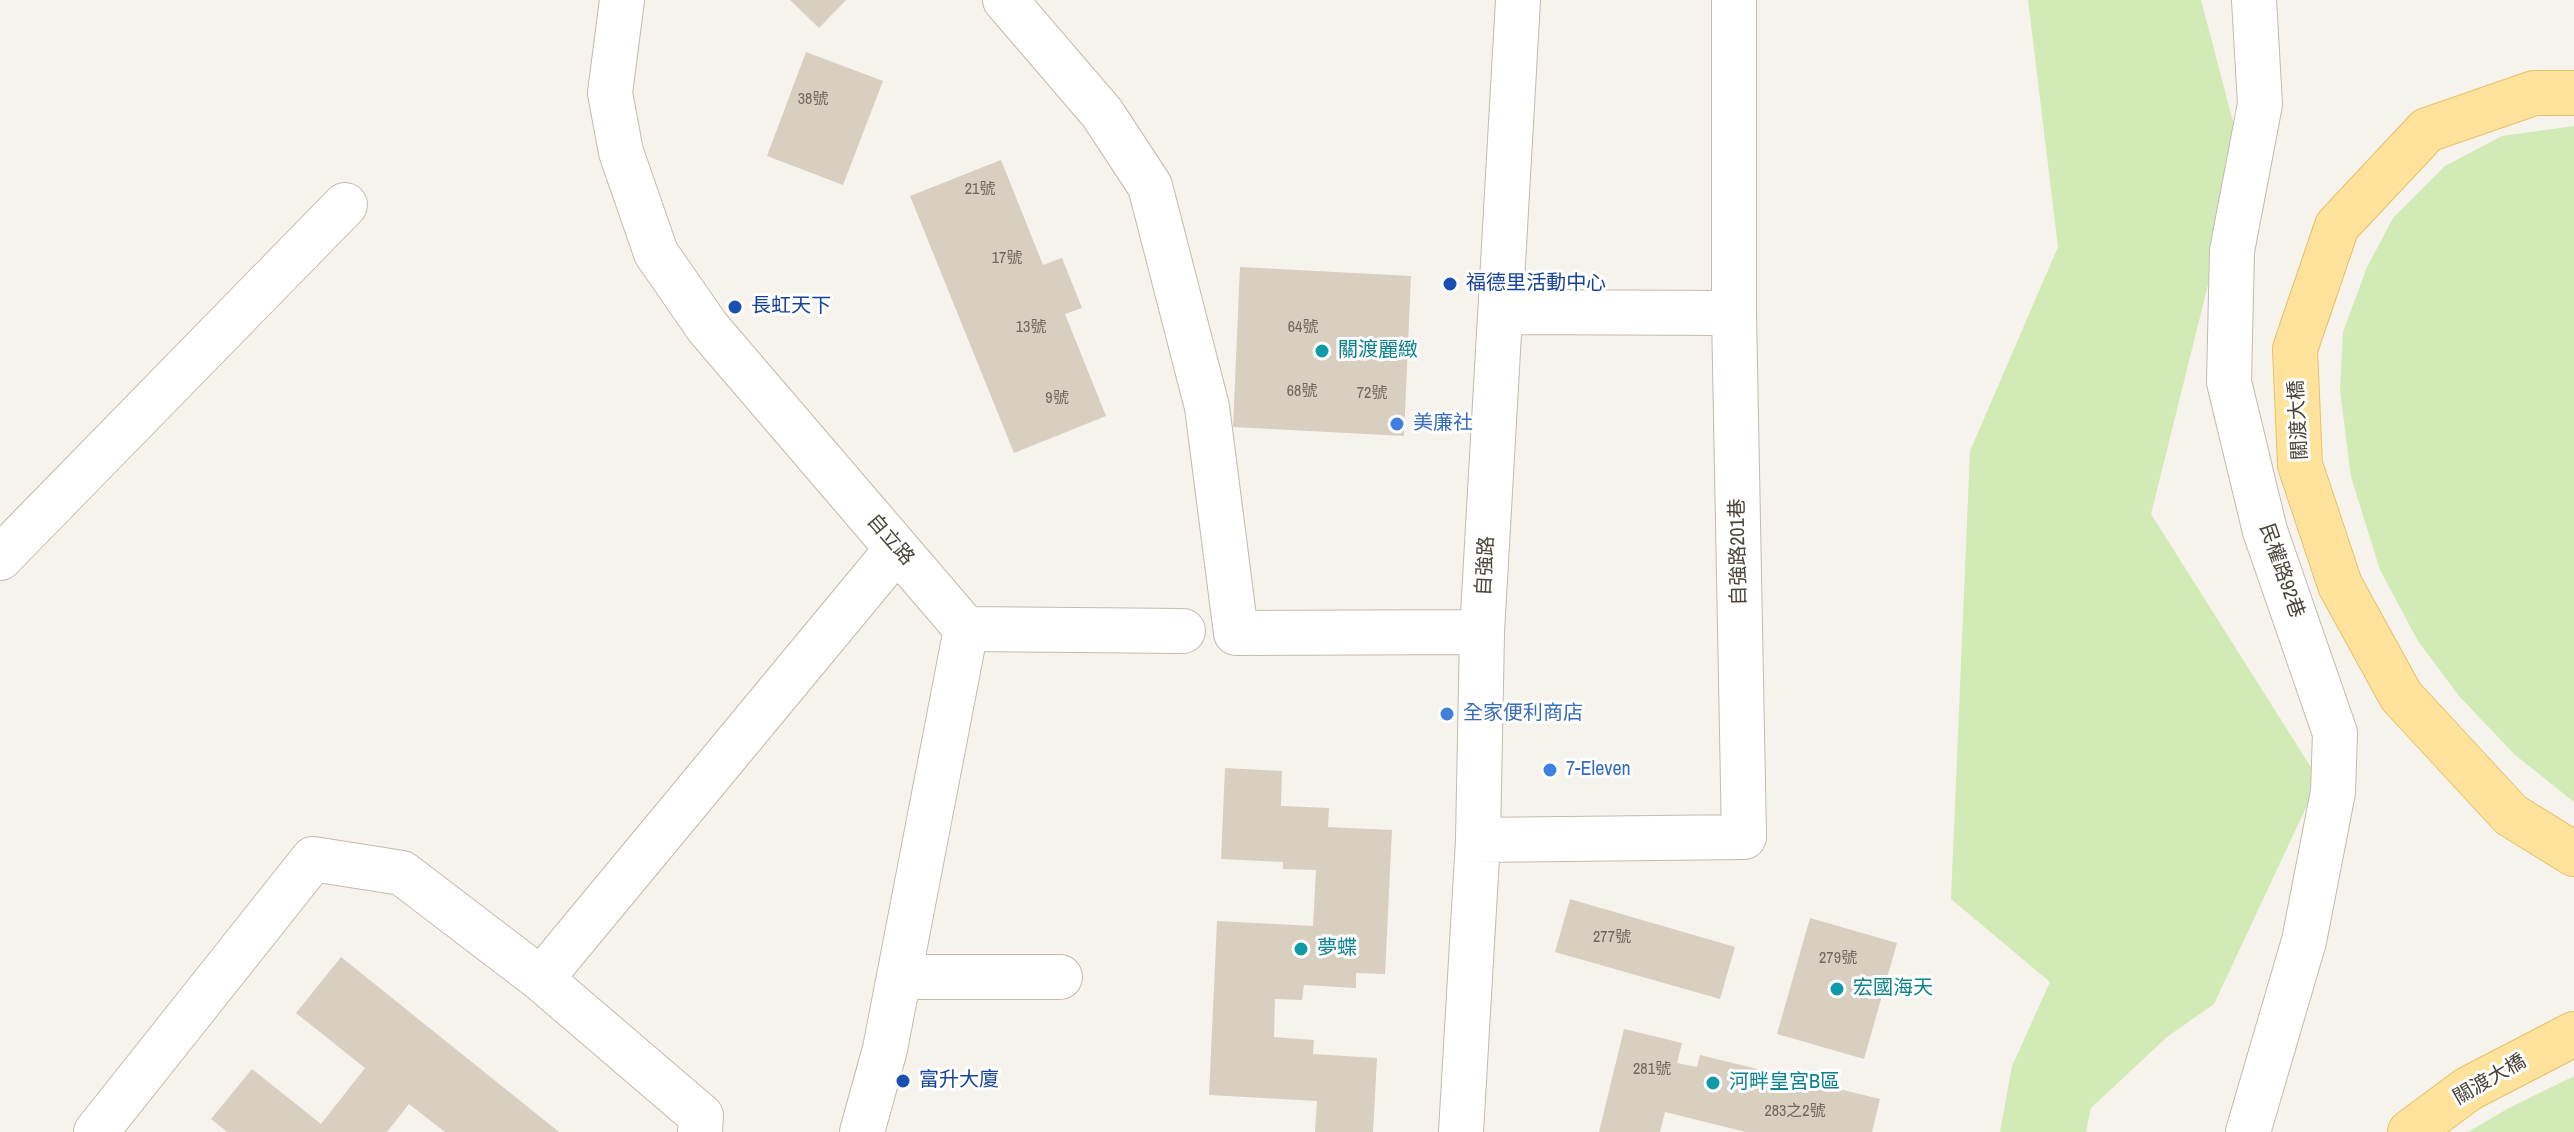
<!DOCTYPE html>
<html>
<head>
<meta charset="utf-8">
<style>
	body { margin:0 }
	canvas { display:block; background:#f6f3ec }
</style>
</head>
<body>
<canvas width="2574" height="1132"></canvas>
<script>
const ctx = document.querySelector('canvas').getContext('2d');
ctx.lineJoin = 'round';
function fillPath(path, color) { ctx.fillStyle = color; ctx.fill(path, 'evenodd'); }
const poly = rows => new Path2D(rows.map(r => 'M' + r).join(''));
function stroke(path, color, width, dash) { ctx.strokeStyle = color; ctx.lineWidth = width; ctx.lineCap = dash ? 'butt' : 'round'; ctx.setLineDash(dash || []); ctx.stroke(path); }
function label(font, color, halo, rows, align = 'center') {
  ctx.font = font + ' "Archivo Narrow","Noto Sans TC",sans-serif'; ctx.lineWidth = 6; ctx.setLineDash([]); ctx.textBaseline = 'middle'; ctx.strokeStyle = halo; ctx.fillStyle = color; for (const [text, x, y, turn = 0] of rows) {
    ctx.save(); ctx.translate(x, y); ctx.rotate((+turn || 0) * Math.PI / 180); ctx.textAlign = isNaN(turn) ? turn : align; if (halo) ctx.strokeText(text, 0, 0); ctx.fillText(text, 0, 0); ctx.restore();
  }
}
fillPath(poly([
	[2028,0,2201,0,2241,152,2151,514,2319,780,2214,1004,2167,1037,2091,1108,2086,1132,2000,1132,2012,1066,2050,982,1951,899,1970,451,2058,247],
	[2574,126,2574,802,2514,754,2459,696,2418,641,2380,570,2351,477,2340,390,2343,332,2367,267,2393,218,2445,166,2502,136],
	[2574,1076,2574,1132,2468,1132,2507,1109]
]), '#d2eab5');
fillPath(poly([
	[790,0,846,0,819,28],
	[806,52,883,81,843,185,767,156],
	[1001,160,1043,265,1062,258,1082,308,1065,314,1106,416,1014,453,910,196],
	[1240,267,1411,276,1404,436,1233,427],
	[1225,768,1282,771,1281,806,1329,808,1328,827,1392,830,1385,974,1356,973,1356,988,1304,985,1302,1000,1275,999,1274,1037,1314,1040,1313,1054,1377,1058,1373,1132,1315,1132,1317,1101,1209,1095,1217,921,1313,926,1316,870,1283,869,1283,862,1221,859],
	[1570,899,1735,947,1720,999,1555,952],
	[1810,918,1897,943,1864,1059,1777,1034],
	[341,957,559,1132,445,1132,409,1104,387,1132,227,1132,211,1119,252,1069,321,1124,365,1068,296,1013],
	[1624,1029,1682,1043,1677,1063,1697,1067,1700,1055,1880,1099,1872,1132,1746,1132,1665,1112,1660,1132,1599,1132]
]), '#d8cfc1');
const minor = poly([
	[622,0,610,93,621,152,656,253,708,328,966,629,885,1049,862,1132],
	[1005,0,1102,113,1150,186,1207,407,1236,633,1482,632],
	[1502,312,1734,313],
	[0,558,345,205],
	[966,629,1183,631],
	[1478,840,1744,837,1734,313,1734,0],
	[899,977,1060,977],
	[541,979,897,549],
	[96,1132,313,859,402,873,541,979,701,1116,700,1132],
	[1461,1132,1478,840,1482,632,1518,0],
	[2248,1132,2304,941,2333,792,2335,733,2265,531,2229,382,2232,251,2260,104,2254,0]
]);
const major = poly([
	[2574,93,2534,93,2427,130,2337,226,2295,349,2300,465,2340,585,2401,696,2511,815,2574,854],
	[2410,1132,2468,1089,2574,1034]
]);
stroke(minor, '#c2bbae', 46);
stroke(major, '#e6c16a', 46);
stroke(minor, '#fff', 44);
stroke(major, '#ffe39c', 44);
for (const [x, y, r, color] of [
	[1450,284,8,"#1a4fb4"],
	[735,307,8,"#1a4fb4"],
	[1322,351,8,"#0f9aa8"],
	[1397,424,8,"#3f7fe0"],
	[1447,714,8,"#3f7fe0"],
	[1550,770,8,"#3f7fe0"],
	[1301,949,8,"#0f9aa8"],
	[1837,989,8,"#0f9aa8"],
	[903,1081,8,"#1a4fb4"],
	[1713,1083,8,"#0f9aa8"]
]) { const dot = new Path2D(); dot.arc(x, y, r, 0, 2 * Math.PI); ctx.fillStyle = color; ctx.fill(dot); stroke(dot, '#fff', 3); }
label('16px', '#6e675b', null, [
	["38號",813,100],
	["21號",980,190],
	["17號",1007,259],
	["13號",1031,328],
	["64號",1303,328],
	["68號",1302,392],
	["72號",1372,394],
	["9號",1057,399],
	["277號",1612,938],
	["279號",1838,959],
	["281號",1652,1070],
	["283之2號",1795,1112]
]);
label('20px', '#164399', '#fff', [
	["福德里活動中心",1466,284],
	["長虹天下",751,307],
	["富升大廈",919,1081]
], 'left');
label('20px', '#0d838f', '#fff', [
	["關渡麗緻",1338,351],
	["夢蝶",1317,949],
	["宏國海天",1853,989],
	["河畔皇宮B區",1729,1083]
], 'left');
label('20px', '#4b4439', '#fff', [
	["關渡大橋",2299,420,-93],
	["自立路",890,540,49],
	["自強路201巷",1739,552,-91],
	["自強路",1486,566,-87],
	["民權路92巷",2281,571,71],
	["關渡大橋",2490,1080,-30]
]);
label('20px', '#366cbe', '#fff', [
	["美廉社",1413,424],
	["全家便利商店",1463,714],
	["7-Eleven",1566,770]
], 'left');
</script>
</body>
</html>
